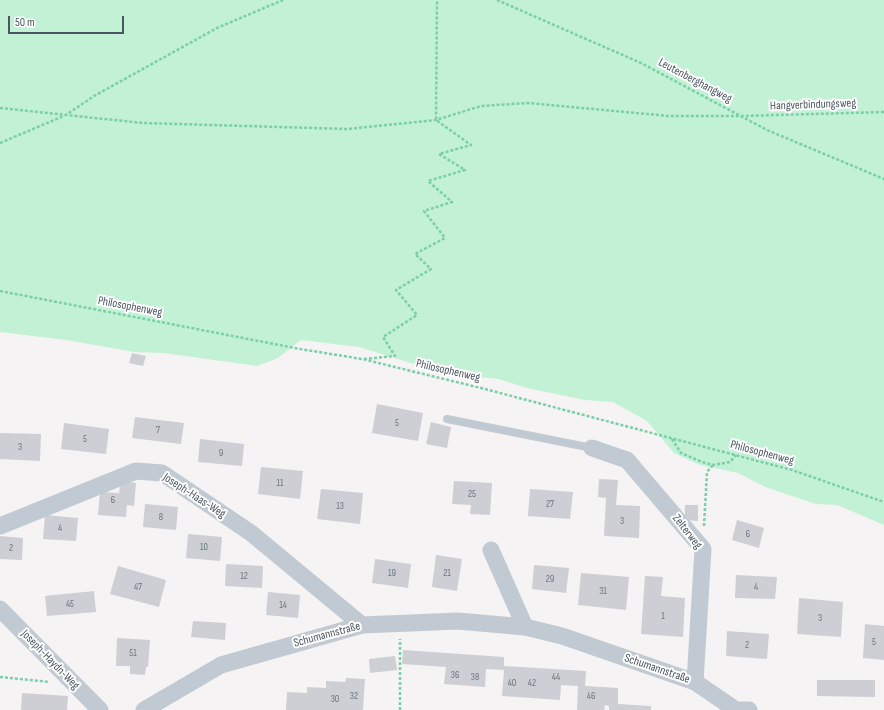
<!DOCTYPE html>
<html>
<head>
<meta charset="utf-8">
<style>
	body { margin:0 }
	#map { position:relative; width:884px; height:710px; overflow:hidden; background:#f5f3f3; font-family:"Sofia Sans Condensed",sans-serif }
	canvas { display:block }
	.scale { position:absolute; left:8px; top:16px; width:116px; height:18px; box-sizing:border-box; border:2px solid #4a5661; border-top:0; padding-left:5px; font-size:12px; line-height:14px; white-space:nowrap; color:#4a5661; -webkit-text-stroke:3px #fff; paint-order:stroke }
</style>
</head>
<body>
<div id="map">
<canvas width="884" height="710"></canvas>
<div class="scale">50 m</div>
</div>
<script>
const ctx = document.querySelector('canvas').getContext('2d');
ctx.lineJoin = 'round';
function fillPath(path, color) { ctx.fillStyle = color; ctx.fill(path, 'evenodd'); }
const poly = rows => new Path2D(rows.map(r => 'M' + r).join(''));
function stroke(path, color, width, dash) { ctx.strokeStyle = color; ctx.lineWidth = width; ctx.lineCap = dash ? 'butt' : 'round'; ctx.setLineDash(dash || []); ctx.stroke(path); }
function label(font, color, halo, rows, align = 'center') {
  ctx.font = font + ' "Sofia Sans Condensed",sans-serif'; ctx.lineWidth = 4; ctx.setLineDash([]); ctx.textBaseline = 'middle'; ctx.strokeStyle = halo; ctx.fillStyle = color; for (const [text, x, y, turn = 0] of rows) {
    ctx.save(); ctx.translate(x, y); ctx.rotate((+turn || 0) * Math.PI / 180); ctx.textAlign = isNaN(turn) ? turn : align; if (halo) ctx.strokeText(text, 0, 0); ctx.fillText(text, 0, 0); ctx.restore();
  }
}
fillPath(poly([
	[0,0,884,0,884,525,837,505,816,504,765,487,738,473,700,465,674,453,647,421,613,402,585,400,527,388,499,379,447,374,359,347,301,340,278,358,257,366,164,353,134,352,66,340,0,332]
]), '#c3f1d5');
fillPath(poly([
	[132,353,146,356,143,366,129,363],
	[377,404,423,413,418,441,372,433],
	[135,417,184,423,181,444,132,438],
	[431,422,451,427,447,448,426,444],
	[64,423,109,429,106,454,61,449],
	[0,433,41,434,40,461,0,459],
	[200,439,244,444,242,466,198,462],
	[261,467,303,471,300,499,258,494],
	[599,479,618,480,616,505,640,506,639,538,604,536,606,498,598,497],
	[121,481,136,483,134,506,127,505,126,517,98,515,100,492,119,493],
	[454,481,492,483,490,515,470,514,471,505,452,504],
	[321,489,363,493,360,524,317,519],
	[530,489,573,492,570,519,528,516],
	[145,504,178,507,176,530,143,527],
	[685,505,698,505,698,521,685,520],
	[45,515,78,518,76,541,43,539],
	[737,520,764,528,759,548,732,540],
	[188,534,222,537,220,561,186,558],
	[0,536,23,538,22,560,0,559],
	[436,555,462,559,457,591,432,587],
	[375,559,411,564,408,588,372,583],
	[226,564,263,566,262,588,225,586],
	[534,565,569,568,566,593,532,589],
	[118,566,166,580,159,607,110,594],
	[581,573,629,577,626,610,578,605],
	[736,575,777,577,775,599,735,598],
	[645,576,663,577,661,596,685,598,683,637,641,634],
	[94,591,96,612,47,616,45,596],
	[268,592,300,595,298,618,266,615],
	[799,598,843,602,841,637,797,634],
	[193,621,226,623,225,640,191,637],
	[865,624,884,626,884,660,863,658],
	[727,631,769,634,767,659,726,656],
	[117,638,150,640,148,667,146,667,145,675,130,674,130,666,116,666],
	[403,650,504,657,504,666,586,671,585,686,618,688,618,704,651,706,651,710,609,710,609,706,605,705,604,710,577,710,578,686,561,685,560,700,502,696,504,670,486,669,485,687,444,684,446,667,402,664],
	[395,656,397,670,370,673,369,659],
	[346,678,365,679,363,710,286,710,287,692,307,693,307,687,326,688,326,681,345,682],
	[817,680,875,680,875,697,817,696],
	[22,693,68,696,67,710,21,710]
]), '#cdcfd5');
stroke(poly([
	[497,0,641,63,767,130,884,179],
	[0,108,143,123,348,129,436,120,481,106,528,103,669,116,742,116,884,112],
	[0,143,66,115,94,96,217,28,283,0],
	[0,291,300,349,362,359,485,389,792,470,884,502],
	[364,359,395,356,383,337,417,315,396,290,431,269,415,254,445,238,424,211,452,202,428,181,465,170,439,154,471,145,436,120,437,0],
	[672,439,681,453,702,462,713,465,730,462,736,455],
	[704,526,707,472,713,465],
	[0,677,49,682],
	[400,710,400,639]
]), '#7ad0a6', 2.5, [3, 2]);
stroke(poly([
	[447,419,592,448]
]), '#c1cad2', 8);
stroke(poly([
	[592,448,627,460,703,549,695,682],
	[0,526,136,471,162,473,251,533,362,625],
	[491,550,525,627],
	[0,609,100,710],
	[144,710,221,665,362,625,458,621,525,627,562,636,695,682,736,710],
	[735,710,749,710]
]), '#c1cad2', 17);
label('10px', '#6b747e', null, [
	["5",397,423],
	["7",158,430],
	["5",85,439],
	["3",20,447],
	["9",221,453],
	["11",280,483],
	["25",472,494],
	["6",113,500],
	["27",550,504],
	["13",340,506],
	["8",161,517],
	["3",622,521],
	["4",60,528],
	["6",748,534],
	["10",204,547],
	["2",11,548],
	["19",392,573],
	["21",447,573],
	["12",244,576],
	["29",550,579],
	["47",138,587],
	["4",756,587],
	["31",603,591],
	["45",70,604],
	["14",283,605],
	["1",663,616],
	["3",820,618],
	["5",874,642],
	["2",747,645],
	["51",133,653],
	["36",455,675],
	["38",475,677],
	["44",556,677],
	["40",512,683],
	["42",532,683],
	["32",354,696],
	["46",591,696],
	["30",335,699]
]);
label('12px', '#4a5661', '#fff', [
	["Leutenberghangweg",695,81,28],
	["Hangverbindungsweg",813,105,-2],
	["Philosophenweg",130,307,11],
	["Philosophenweg",448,371,13],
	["Philosophenweg",762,453,15],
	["Joseph-Haas-Weg",194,496,33],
	["Zelterweg",687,532,52],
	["Schumannstraße",327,635,-15],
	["Joseph-Haydn-Weg",50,660,46],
	["Schumannstraße",657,669,19]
]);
</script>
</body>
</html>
